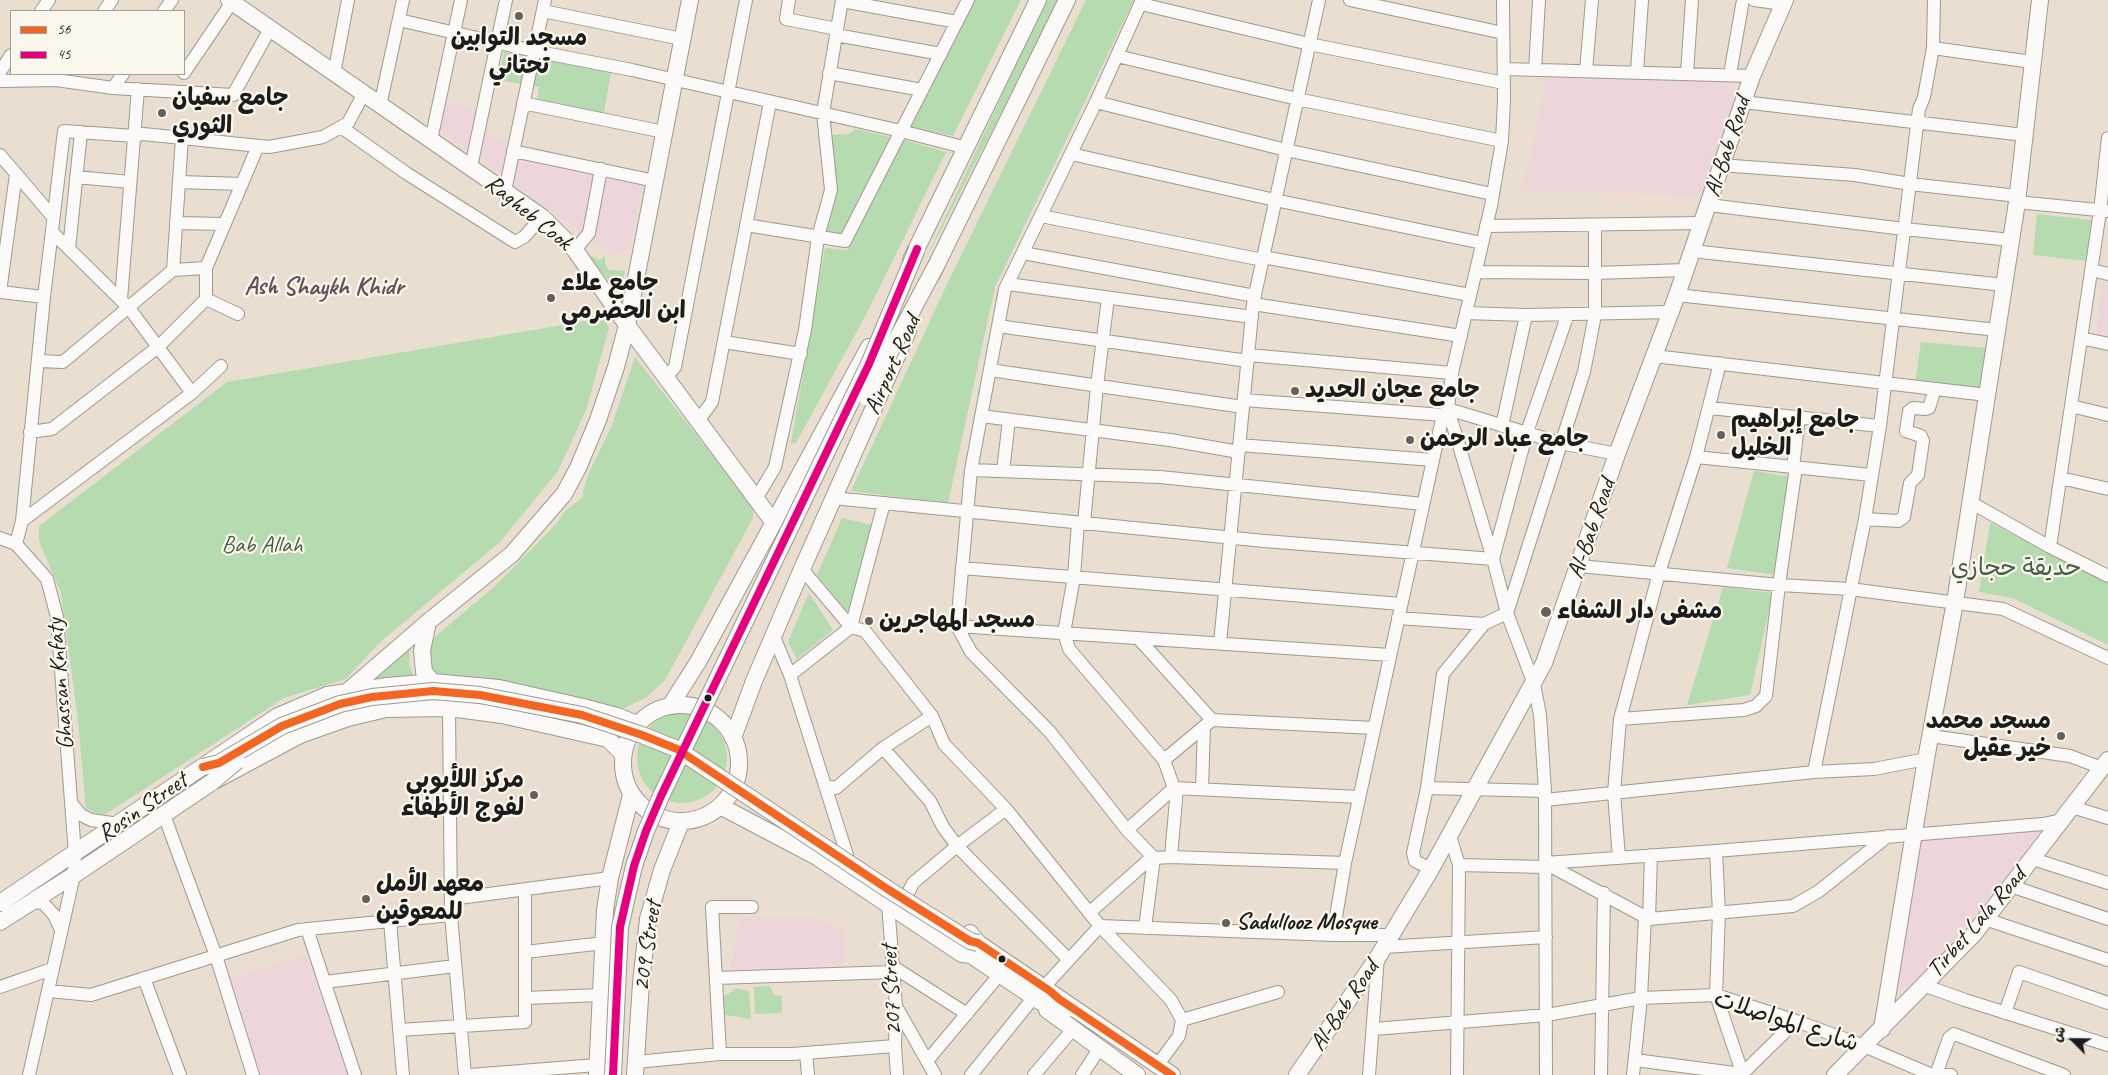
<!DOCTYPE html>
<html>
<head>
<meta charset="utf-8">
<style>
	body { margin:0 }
	#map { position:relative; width:2108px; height:1075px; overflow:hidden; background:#e9decf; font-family:Caveat,"Playpen Sans Arabic",sans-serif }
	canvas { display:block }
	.legend { position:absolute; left:10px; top:10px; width:175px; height:65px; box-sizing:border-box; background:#fbf7ec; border:1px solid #a29f99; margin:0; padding:6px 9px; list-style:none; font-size:15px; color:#1c1c1c }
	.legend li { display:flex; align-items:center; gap:10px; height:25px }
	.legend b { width:25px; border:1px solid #a29f99 }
	.north { position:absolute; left:2048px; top:1015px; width:50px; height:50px; -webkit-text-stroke:4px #fbf7ec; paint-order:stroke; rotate:293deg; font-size:14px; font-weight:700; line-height:20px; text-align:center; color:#1c1c1c }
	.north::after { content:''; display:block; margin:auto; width:18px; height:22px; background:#1c1c1c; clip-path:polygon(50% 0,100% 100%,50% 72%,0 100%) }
</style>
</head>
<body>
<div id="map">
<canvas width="2108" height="1075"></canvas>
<ul class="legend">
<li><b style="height:6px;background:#f26522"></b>56</li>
<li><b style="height:6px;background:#e5007d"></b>45</li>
</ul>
<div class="north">ش</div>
</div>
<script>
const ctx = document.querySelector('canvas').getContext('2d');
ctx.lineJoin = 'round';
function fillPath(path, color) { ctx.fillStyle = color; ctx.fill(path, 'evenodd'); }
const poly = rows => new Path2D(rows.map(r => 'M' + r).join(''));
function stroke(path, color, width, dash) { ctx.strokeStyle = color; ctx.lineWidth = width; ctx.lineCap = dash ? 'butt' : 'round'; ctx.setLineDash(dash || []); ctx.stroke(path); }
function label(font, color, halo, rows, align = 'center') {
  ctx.font = font + ' Caveat,"Playpen Sans Arabic",sans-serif'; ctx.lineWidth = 4.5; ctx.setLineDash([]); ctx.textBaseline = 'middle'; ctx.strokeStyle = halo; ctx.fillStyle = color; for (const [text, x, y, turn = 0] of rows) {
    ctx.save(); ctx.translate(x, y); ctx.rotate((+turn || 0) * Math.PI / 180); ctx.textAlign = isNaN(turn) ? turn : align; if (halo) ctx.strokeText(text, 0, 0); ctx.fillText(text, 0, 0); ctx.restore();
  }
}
fillPath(poly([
	[1545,78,1727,80,1726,89,1738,90,1701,196,1521,190,1536,132],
	[448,102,477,110,491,135,512,143,509,155,643,185,630,248,614,256,440,130],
	[2103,284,2108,285,2108,337,2098,336,2096,327],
	[2047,828,2044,834,1930,970,1915,982,1897,990,1919,839],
	[740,917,818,917,846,933,845,963,730,971],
	[306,955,349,1075,261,1075,230,979]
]), '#edd6da');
fillPath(poly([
	[972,0,1021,0,953,136,907,126],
	[1048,0,1059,0,923,265,1030,35],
	[1086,0,1134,0,995,287,948,503,851,491,949,280],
	[504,52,611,72,604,113,537,100,539,87,499,80],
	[856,129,890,137,842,235,827,233,834,192,832,135,848,134],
	[901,139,946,152,868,311,796,443,791,443,825,248,848,250],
	[2037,214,2091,220,2087,261,2033,255],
	[592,256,599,260,605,256,605,264,609,270,625,271,621,292,617,291,591,258],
	[604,318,609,328,586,410,558,471,500,542,379,643,346,679,284,698,103,816,86,809,78,720,61,593,39,541,39,526,227,382],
	[1921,342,1987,348,1981,388,1915,383],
	[635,357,753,507,753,518,665,680,647,697,624,708,617,709,444,676,437,672,429,665,430,644,437,635,494,587,558,522,564,512,582,498,587,477,612,425],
	[1754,471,1792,477,1776,575,1727,568],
	[842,518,873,525,850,615,817,575],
	[1990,523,2108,582,2108,645,2013,598,1979,592],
	[1723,587,1773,593,1750,695,1687,705],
	[809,593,833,630,797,659,788,642],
	[410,643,409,665,414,676,366,681],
	'637 758a45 45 0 1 1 90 0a45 45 0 1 1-90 0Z',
	[770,986,774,995,782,996,782,1013,755,1014,754,987],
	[737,988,749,991,751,1019,725,1015,723,997]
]), '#b6dbb0');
const minor = poly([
	[789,0,786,19,837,29],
	[1142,0,1096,102,1005,289,971,470,957,626,971,652,1050,732,1127,830,1154,858,1171,857,1345,863],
	[1350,0,1503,33],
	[1754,0,1784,4],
	[842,1,957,22],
	[1141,4,1309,44,1504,83],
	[41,11,49,0],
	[104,11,112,0],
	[164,11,172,0],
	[543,11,682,39],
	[399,20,534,51,632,70,901,131,967,148],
	[836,35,941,54],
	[1933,48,2032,62],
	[1117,56,1297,99,1502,141],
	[1504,69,1752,76],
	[1535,70,1539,0],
	[1586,71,1592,0],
	[0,72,11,55],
	[1637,72,1642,0],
	[184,73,232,2],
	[829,73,922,90],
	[1687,73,1692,0],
	[334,74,348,0],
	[1730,74,1743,0],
	[0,81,56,80,113,88,233,95,270,29],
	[113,88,123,74],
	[1096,102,1286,150,1492,194],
	[1743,102,2024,135],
	[523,103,664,132],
	[380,106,403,0],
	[341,127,406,173,515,242,524,237,542,217],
	[431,140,461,0],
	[513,151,655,181],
	[1071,154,1275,200,1482,243],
	[0,155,53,217],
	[1720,165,1855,175,1910,184,2018,196],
	[471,167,506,0],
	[76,177,130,182],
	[179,182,242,184],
	[505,191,545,0],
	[2017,202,2108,211],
	[1709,205,1904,229,2011,240],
	[1041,216,1263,260],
	[176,223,225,224],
	[746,225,845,241,968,0],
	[1486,226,1702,223],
	[52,232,129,308,192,393],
	[69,249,81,132],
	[575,250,589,233,601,169],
	[1692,251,2004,285],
	[1023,253,1255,296],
	[1263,257,1470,295],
	[206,268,206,299,238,314],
	[173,270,182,138],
	[2091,270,2108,274],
	[1476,272,1595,273,1685,270],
	[1008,284,1252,317],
	[0,292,16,174],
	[0,292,44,297],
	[1677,295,1997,330],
	[121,299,138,89],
	[1253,304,1461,336],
	[1466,313,1526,315,1670,312],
	[998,326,1248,361],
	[2081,338,2108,344],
	[724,342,801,354],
	[1248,355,1452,373],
	[1654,356,1987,395],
	[38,361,63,362,173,270,206,268,258,146],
	[990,370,1243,407],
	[666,377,675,367,746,0],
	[1244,400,1443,415],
	[2071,406,2108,415],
	[1710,408,1880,426],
	[1448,409,1493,559,1507,613,1534,684,1540,715,1545,791,1546,1075],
	[1448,409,1560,443,1617,454],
	[981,416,1170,440,1239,452],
	[698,421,712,402,770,102],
	[1502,426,1526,315],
	[30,432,52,429,158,347,206,299],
	[1239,445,1433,460],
	[1696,457,1871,475],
	[1793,467,1799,417],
	[971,470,1160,477,1423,504],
	[1003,471,1009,420],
	[2061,478,2108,489],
	[833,498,1264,541,1493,559,1527,432,1568,314],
	[756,499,775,467,805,330,818,237,831,190,823,113,842,0],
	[1970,502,2050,547,2108,576],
	[1865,519,1898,521,1904,517,1910,483,1918,475,1923,441,1921,436,1906,431,1909,411,1913,408,1925,409,1929,408,1935,389],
	[22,521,44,297,64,131,134,136,143,134,269,147,323,137,348,123,363,95],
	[1078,523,1074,577,1064,633,1069,649,1164,760,1174,788,1359,797],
	[1084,523,1097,386,1108,298],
	[0,538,16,544,47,579,57,617,75,854,74,875,29,1075],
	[16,544,22,521,192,393,221,366],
	[2050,547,2100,211,2108,138],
	[1579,566,1779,585,1850,589,2003,609,2108,658],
	[962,568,1401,604],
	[802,569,851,627,865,631,932,716,944,744,1006,809,1100,926,1171,1000,1182,1020,1179,1036,1162,1059],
	[1398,618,1484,624,1507,613,1584,372,1595,315,1595,226],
	[957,626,1390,655],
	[774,637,790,675,847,855],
	[1138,638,1212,720,1374,728],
	[1220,643,1253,304,1319,0],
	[790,675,851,627,884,503],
	[449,708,451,915,465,1075],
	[1620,719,1744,710,1756,706,1766,696,1779,585,1796,467],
	[1931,736,2070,756,2102,768],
	[883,748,930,801,943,827,957,846,1069,960],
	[1164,760,1212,720],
	[1814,772,1865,519,1880,426,1919,109,1924,97,1933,48,1934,0],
	[825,786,836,788,883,748,932,716],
	[1202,788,1204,727],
	[1427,788,1545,791],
	[1545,800,1814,772,1874,769,1926,759],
	[72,804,81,815,91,820,119,824],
	[2072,807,2108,818],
	[164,815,216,956,253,1075],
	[1127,830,1174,788],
	[1450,836,1459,865,1457,1075],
	[1716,851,1719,913,1716,995,1743,1075],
	[1171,857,1177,788],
	[1619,858,1614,793,1620,719,1659,573,1696,457,1720,363],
	[2033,859,2108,883],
	[1545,863,1716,851,2043,824,2062,820],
	[1545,863,1649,919,1793,906,1819,891,1888,836],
	[1459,865,1545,867],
	[1431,869,1415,861,1413,853,1427,788,1443,674,1484,624],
	[2011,886,2108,919],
	[908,893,913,883,957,846,1006,809],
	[451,899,610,878],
	[33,902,43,903,54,915,61,930],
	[888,904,896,1006,895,1046,897,1075],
	[1089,913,1152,857],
	[1649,919,1651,855],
	[1985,919,2108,960],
	[390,921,403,1075],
	[1145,928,1154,858],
	[307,929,355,1075],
	[1333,935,1345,863,1433,460,1443,415,1448,409,1452,373,1491,206,1502,141,1504,100,1503,0],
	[1384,947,1546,937],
	[525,952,604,943],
	[892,966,967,1014],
	[144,978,180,1075],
	[716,978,893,972],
	[325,982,455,966],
	[1923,985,1965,1000,2108,1045],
	[0,987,52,969],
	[1044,987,1100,926,1333,935,1391,935],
	[49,991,91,995,298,930,451,915],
	[525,998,601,995],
	[897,1008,935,1075],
	[2005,1013,2019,972,2108,1003],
	[1182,1020,1278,992],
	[1374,1029,1547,1015,1641,998,1716,995,1796,1021,1864,1046,1932,1075],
	[399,1030,525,1022,525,889],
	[806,1053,808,1075],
	[720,1054,712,907,752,907],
	[1635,1060,1742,1074,1796,1021],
	[927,1061,1000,974],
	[636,1062,720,1054,792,1054,895,1046],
	[470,1075,597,1065],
	[971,1075,1034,997],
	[1034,1075,1073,1029],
	[1082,1075,1099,1049],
	[1369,1075,1378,957],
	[1601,1075,1604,893],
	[1633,1075,1641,998,1645,917],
	[1936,1075,1949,1038,1954,1034,2064,1075],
	[1943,1075,1951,1075]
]);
const major = poly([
	[229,0,542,217,575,250,627,325,774,523],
	[911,260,1038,0],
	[932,274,1067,0],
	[428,622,422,651,424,672,433,682],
	[348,691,428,622,512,554,564,494,578,468,598,420,616,367,627,325,690,0],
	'623 763a58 58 0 1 1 116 0a58 58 0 1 1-116 0Z',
	[670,706,698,662,869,347],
	[733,738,754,681,802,569,908,331],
	[720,806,817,857,962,954,971,955,1041,1002,1053,1004,1064,1012],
	[0,903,278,716,327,695,387,686,433,682,499,688,583,707,617,716,637,724],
	[0,922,74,875,212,782,300,735,348,718,386,709,449,708,502,715,608,739,623,754],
	[970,933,978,943,1172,1075],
	[1047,1010,1137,1075],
	[1882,1029,1926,759,1955,602,2017,202,2040,0],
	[597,1075,605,910,610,878,631,795],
	[635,1075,641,983,648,919,662,870,681,822],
	[1297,1075,1378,957,1431,869,1544,663,1617,454,1677,295,1752,76,1785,0],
	[1835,1075,1973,935,2108,760]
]);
stroke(minor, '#9f9990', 14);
stroke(major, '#9f9990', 18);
stroke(minor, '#fcfaf8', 12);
stroke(major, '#fcfaf8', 16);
const majorBridge = poly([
	[866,397,938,262],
	[203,767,219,763,282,726,340,704,372,697,433,691,480,695,582,715,642,735,677,749,889,890,970,941,978,943],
	[212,782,237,761],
	[613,1075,620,927,634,866,646,831,661,796,869,364,917,249]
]);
stroke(majorBridge, '#9f9990', 18, []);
stroke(majorBridge, '#fcfaf8', 16);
stroke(poly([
	[203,767,219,763,282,726,340,704,372,697,433,691,480,695,582,715,642,735,677,749,889,890,970,941,978,943,1050,991,1059,999,1172,1075]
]), '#f26522', 8);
stroke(poly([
	[613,1075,620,927,634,866,646,831,661,796,869,364,917,249]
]), '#e5007d', 8);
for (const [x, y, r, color] of [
	[519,16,5,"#64605b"],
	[162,113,5,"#64605b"],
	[551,298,5,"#64605b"],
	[1295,391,5,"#64605b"],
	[1721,435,5,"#64605b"],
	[1410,440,5,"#64605b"],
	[1546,612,6,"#64605b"],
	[869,621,5,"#64605b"],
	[708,698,4.5,"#1c1c1c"],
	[2061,736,5,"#64605b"],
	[534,795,5,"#64605b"],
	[366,899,5,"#64605b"],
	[1226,923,5,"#64605b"],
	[1002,959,4.5,"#1c1c1c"]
]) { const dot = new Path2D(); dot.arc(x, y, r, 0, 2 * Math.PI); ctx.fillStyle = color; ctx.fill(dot); stroke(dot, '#fbf7ec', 2); }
label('bold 24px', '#1c1c1c', '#fbf7ec', [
	["مسجد التوابين",519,39,"center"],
	["تحتاني",519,67,"center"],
	["جامع سفيان",172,99],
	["الثوري",172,127],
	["جامع علاء",561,284],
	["ابن الحضرمي",561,312],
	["جامع عجان الحديد",1305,391],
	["جامع إبراهيم",1731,421],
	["الخليل",1731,449],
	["جامع عباد الرحمن",1420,440],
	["مشفى دار الشفاء",1557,612],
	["مسجد المهاجرين",879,621],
	["مسجد محمد",2051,722,"right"],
	["خير عقيل",2051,750,"right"],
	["مركز اللأيوبي",524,781,"right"],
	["لفوج الأطفاء",524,809,"right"],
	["معهد الأمل",376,885],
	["للمعوقين",376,913],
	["Sadullooz Mosque",1236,923]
], 'left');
label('24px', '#1c1c1c', '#fbf7ec', [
	["Al-Bab Road",1728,147,-72],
	["Ragheb Cook",528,213,39],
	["Airport Road",893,365,-66],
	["Al-Bab Road",1592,529,-71],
	["Ghassan Knfaty",61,684,-95],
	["Rosin Street",143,808,-35],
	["Tirbet Lala Road",1977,923,-49],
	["209 Street",648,946,-82],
	["207 Street",892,990,-93],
	["Al-Bab Road",1345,1006,-56],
	["شارع المواصلات",1786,1022,18]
]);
label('24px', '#435e47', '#fbf7ec', [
	["Bab Allah",262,546],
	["حديقة حجازي",2016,569]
]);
label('bold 25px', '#62505a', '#fbf7ec', [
	["Ash Shaykh Khidr",324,287]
]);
</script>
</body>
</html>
